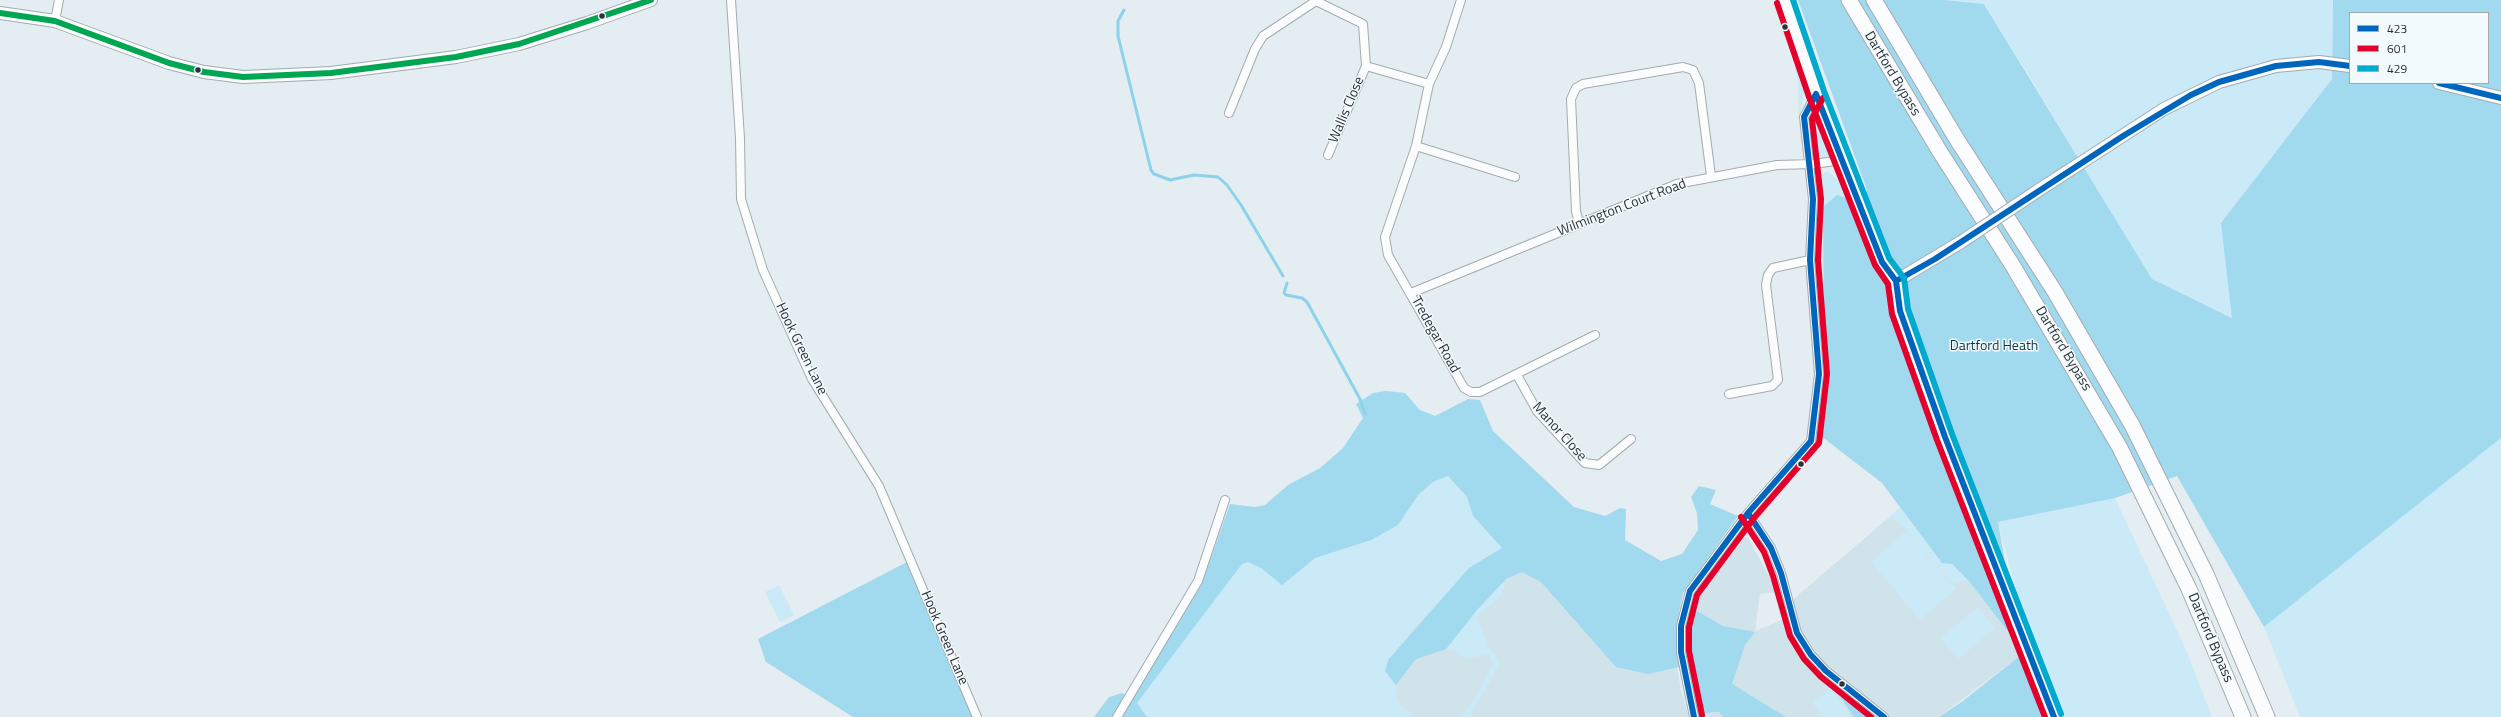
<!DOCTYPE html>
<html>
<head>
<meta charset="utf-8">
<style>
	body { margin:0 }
	#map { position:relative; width:2501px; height:717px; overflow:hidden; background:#e4edf1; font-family:"Titillium Web",sans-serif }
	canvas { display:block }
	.legend { position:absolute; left:2349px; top:12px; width:140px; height:72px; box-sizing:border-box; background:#f3fafd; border:1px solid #a3aaad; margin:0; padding:5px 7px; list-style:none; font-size:12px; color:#2c3235 }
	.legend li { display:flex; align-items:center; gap:8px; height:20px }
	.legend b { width:20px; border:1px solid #a3aaad }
</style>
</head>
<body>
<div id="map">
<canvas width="2501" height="717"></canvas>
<ul class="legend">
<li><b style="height:5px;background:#0065bd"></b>423</li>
<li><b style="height:5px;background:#e4002b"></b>601</li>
<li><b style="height:5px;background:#00a9ce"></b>429</li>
</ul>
</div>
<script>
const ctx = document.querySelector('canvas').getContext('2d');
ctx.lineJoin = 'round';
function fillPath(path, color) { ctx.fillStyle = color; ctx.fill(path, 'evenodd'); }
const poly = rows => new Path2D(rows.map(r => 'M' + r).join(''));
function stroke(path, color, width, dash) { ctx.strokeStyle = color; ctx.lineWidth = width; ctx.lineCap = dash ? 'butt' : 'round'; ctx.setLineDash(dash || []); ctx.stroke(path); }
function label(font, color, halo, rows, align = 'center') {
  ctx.font = font + ' "Titillium Web",sans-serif'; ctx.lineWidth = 3; ctx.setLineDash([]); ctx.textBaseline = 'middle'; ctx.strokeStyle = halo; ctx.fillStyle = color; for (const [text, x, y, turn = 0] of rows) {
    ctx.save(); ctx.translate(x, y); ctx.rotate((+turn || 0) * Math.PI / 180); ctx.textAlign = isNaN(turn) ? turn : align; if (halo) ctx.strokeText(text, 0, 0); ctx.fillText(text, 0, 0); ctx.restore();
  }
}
fillPath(poly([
	[1305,503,1677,615,1674,647,1681,691,1689,717,1122,717],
	[1900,508,1942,563,1952,564,1968,580,2020,647,2022,654,1939,717,1697,717,1687,628,1690,607,1735,536,1748,538,1778,592,1760,594,1755,631,1785,619,1783,608]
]), '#d1e3ea');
fillPath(poly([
	[1943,0,2333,0,2332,79,2221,223,2233,318,2152,279,1985,4],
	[1795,66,1805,85,1799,120,1798,85],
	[1816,123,1821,123,1834,153,1832,157,1815,156,1811,130],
	[1827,171,1840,181,1849,200,1821,207,1820,182,1821,176],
	[2501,438,2501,717,2300,717,2264,627],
	[1448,476,1467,497,1473,516,1503,548,1434,607,1408,635,1385,671,1396,685,1397,701,1415,717,1147,717,1136,704,1242,564,1248,562,1261,568,1283,585,1315,558,1371,540,1398,525,1419,494,1433,482],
	[2115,498,2187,652,2212,717,2058,717,2029,640,1998,522],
	[1900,508,1942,563,1952,564,1968,580,1953,584,1908,532,1890,516],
	[1906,531,1956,589,1920,620,1871,562],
	[1505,581,1501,595,1477,617,1489,647,1500,663,1470,717,1461,717,1479,692,1493,664,1489,654,1467,659,1455,651,1446,649,1477,610],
	[779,585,794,615,780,622,765,592],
	[1978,607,1995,628,1958,659,1940,638],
	[1832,688,1851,717,1822,717,1812,702]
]), '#caeaf7');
fillPath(poly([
	[1798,0,1943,0,1984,4,2152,279,2232,318,2221,223,2332,79,2333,0,2501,0,2501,438,2264,627,2177,476,2115,498,1998,522,2020,647,1968,580,1952,564,1942,563,1882,483,1817,433,1824,370,1823,207,1837,195,1849,199,1867,190],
	[2350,13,2488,13,2488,83,2350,83],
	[1386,391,1405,393,1420,410,1435,416,1468,399,1480,400,1493,431,1574,507,1605,516,1620,508,1626,509,1625,540,1661,561,1682,554,1698,530,1697,513,1691,497,1699,486,1716,490,1710,504,1738,516,1683,593,1679,612,1679,667,1648,674,1616,667,1541,582,1522,572,1506,579,1477,610,1446,649,1416,659,1396,685,1385,671,1388,660,1469,568,1502,548,1473,516,1467,497,1448,476,1433,482,1419,494,1398,525,1371,540,1315,558,1282,585,1261,568,1248,562,1242,564,1137,703,1147,717,1094,717,1109,697,1122,693,1129,698,1201,586,1230,504,1255,507,1265,505,1288,485,1320,468,1343,448,1363,418,1356,404,1373,393],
	[911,560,978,717,853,717,766,662,758,639],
	[1690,607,1723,626,1755,632,1745,645,1732,684,1786,717,1723,717,1719,712,1713,712,1697,715,1689,682,1687,628],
	[2022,654,2043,717,1939,717,1963,701],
	[1829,680,1843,690,1875,717,1854,717]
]), '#a1d9ee');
stroke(poly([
	[1124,10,1118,21,1118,36,1151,170,1154,174,1170,180,1194,175,1218,177,1227,185,1241,205,1283,276],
	[1287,283,1284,293,1286,295,1302,298,1307,302,1360,399,1365,414]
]), '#8dd2eb', 3);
const street = poly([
	[731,0,740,138,741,199,763,270,812,379,879,486,977,717],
	[1461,0,1446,47,1429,84,1416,146,1385,237,1388,255,1464,388,1471,392,1480,392,1595,335],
	[55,21,59,0],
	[1366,66,1429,84],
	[1229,113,1255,49,1263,36,1316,1,1363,24,1366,66,1328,155],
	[1416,146,1515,177],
	[1579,223,1576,211,1571,99,1576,88,1583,84,1683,67,1693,70,1699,83,1711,176],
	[1411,293,1677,184,1777,165,1813,164,1843,160],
	[1517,375,1537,411,1585,463,1599,465,1631,439],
	[1729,394,1772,386,1778,380,1766,285,1768,275,1773,268,1810,260],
	[1748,513,1771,548,1781,573,1797,633,1811,655,1826,671,1884,717],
	[1117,717,1198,581,1225,500],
	[1694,717,1681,652,1681,626,1690,591,1748,513,1811,441,1819,374,1810,260,1813,199,1804,117,1816,94]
]);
const secondary = poly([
	[1785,0,1816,94,1882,262,1896,281,1900,311,1945,437,2054,717],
	[0,13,55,21,169,63,204,72,243,77,331,73,456,57,519,44,587,23,651,0],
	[2439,83,2501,98],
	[2039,190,2164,109,2219,82,2276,66,2319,62,2350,66],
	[1896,281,1961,242]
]);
const highway = poly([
	[1849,0,1940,152,2013,266,2120,448,2189,589,2243,717],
	[1874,0,1956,138,2055,292,2132,425,2206,574,2267,717]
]);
stroke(street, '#a4abae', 10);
stroke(secondary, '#a4abae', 14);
stroke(highway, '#a4abae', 17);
stroke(street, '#fbfcfd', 8);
stroke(secondary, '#fbfcfd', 12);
stroke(highway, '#fbfcfd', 15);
const secondaryBridge = poly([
	[1961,242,2039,190]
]);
stroke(secondaryBridge, '#a4abae', 14, []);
stroke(secondaryBridge, '#fbfcfd', 12);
stroke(poly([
	[2439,83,2501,98],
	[1896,281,1935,259,2123,136,2191,95,2219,82,2276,66,2319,62,2350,66],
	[1748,513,1771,548,1781,573,1797,633,1811,655,1826,671,1884,717],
	[1694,717,1681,652,1681,626,1690,591,1748,513,1811,441,1819,374,1810,260,1813,199,1804,117,1816,94,1882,262,1896,281,1900,311,1945,437,2054,717]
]), '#0065bd', 6);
stroke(poly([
	[1777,3,1809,97,1875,265,1888,284,1892,314,1937,440,2045,717],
	[1741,517,1764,552,1773,576,1790,636,1804,659,1821,677,1871,717],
	[1702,715,1689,651,1689,627,1697,595,1754,518,1819,443,1827,374,1818,260,1821,199,1812,119,1823,98]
]), '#e4002b', 6);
stroke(poly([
	[1793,0,1824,91,1889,258,1904,278,1908,309,1952,434,2061,714]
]), '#00a9ce', 6);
stroke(poly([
	[0,13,55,21,169,63,204,72,243,77,331,73,456,57,519,44,651,0]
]), '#00a651', 6);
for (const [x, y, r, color] of [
	[602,16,3.5,"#2c3235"],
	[1785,27,3.5,"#2c3235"],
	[198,70,3.5,"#2c3235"],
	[1801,464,3.5,"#2c3235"],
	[1842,684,3.5,"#2c3235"]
]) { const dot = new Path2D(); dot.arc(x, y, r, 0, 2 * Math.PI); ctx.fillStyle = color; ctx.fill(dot); stroke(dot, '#f3fafd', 1.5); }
label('14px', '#2c3235', '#f3fafd', [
	["Dartford Bypass",1892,74,59],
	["Wallis Close",1347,110,-67],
	["Wilmington Court Road",1622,208,-21],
	["Tredegar Road",1435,335,61],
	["Hook Green Lane",801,349,64],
	["Dartford Bypass",2063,349,59],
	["Manor Close",1559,432,48],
	["Hook Green Lane",944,638,67],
	["Dartford Bypass",2210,638,67]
]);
label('14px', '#0d3947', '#f3fafd', [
	["Dartford Heath",1994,347]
]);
</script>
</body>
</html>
